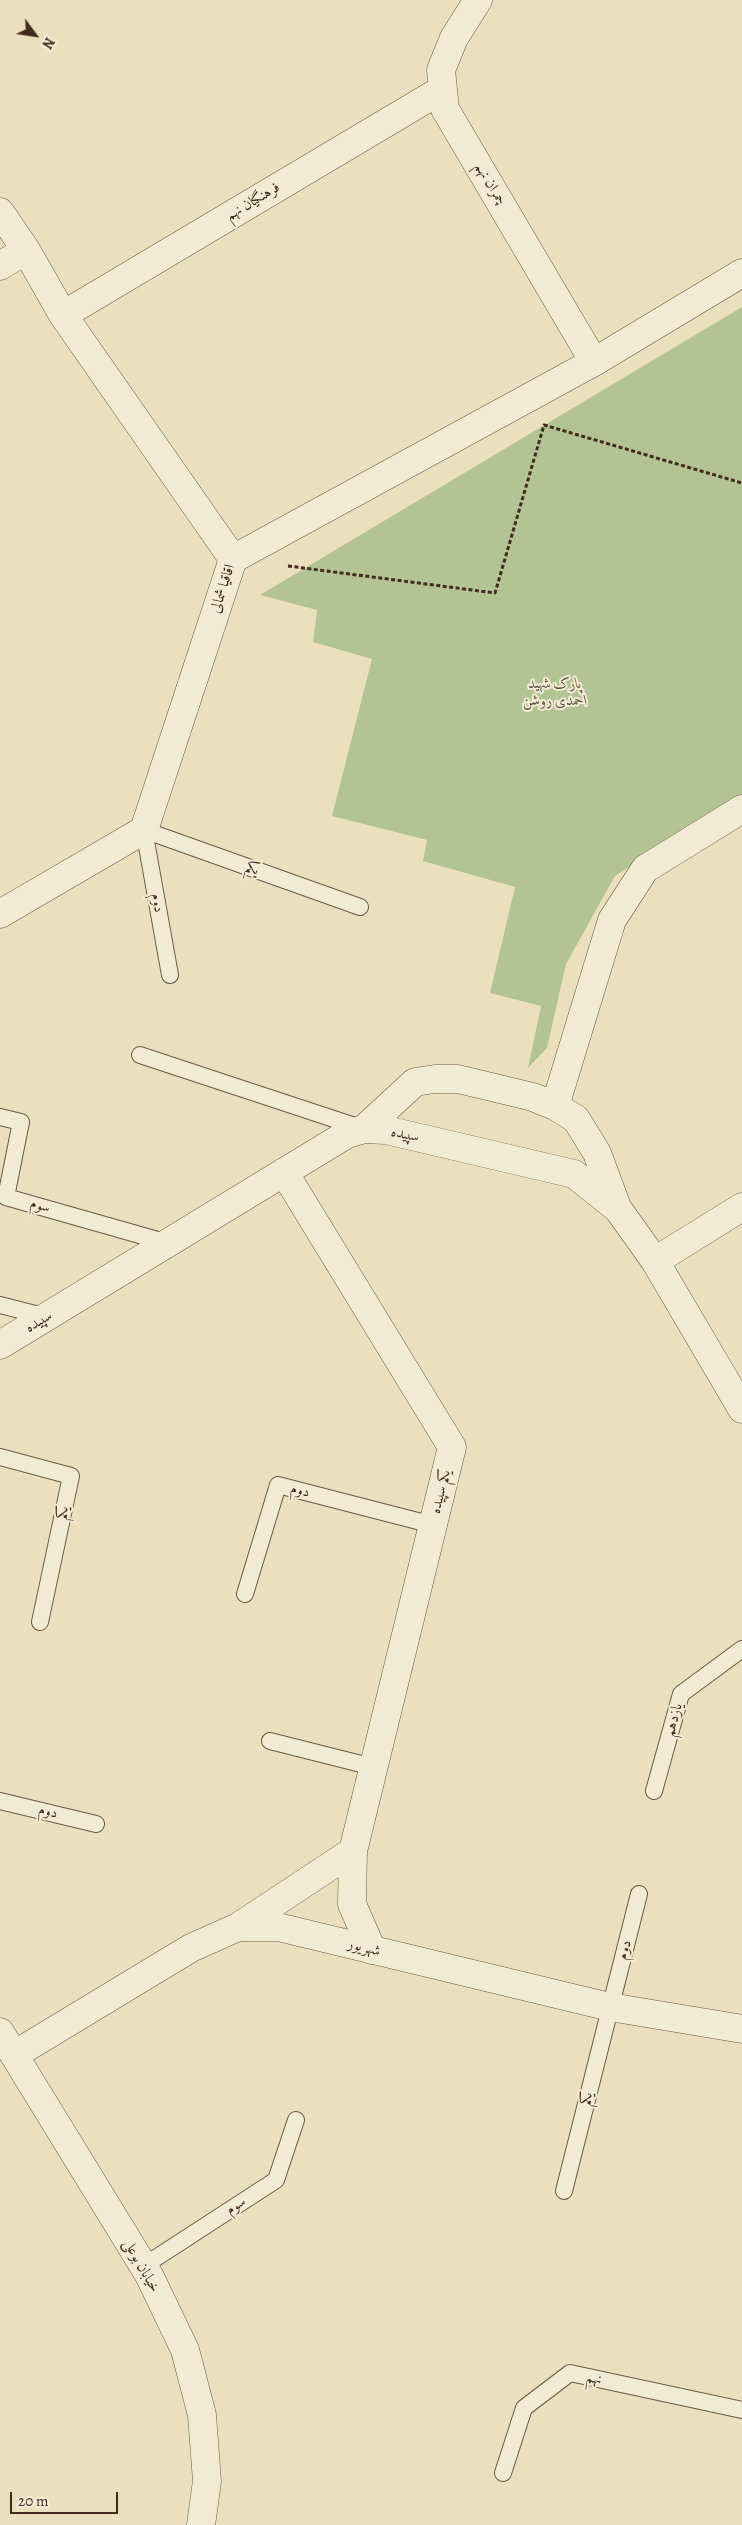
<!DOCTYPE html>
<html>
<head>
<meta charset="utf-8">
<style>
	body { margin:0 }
	#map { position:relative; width:742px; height:2525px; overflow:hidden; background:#ebe0bd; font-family:Alegreya,serif }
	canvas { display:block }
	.north { position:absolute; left:10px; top:10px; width:50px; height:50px; -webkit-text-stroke:4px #f2ebd4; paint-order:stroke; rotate:121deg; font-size:14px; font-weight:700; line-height:20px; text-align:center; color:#422a1e }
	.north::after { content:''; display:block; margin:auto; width:18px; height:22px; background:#422a1e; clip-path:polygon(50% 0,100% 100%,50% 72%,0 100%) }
	.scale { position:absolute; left:10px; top:2492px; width:108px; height:22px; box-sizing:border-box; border:2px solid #422a1e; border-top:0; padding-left:6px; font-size:15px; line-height:18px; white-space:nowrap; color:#422a1e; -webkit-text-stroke:4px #f2ebd4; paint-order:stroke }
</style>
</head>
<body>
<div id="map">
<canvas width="742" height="2525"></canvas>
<div class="north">N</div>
<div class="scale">20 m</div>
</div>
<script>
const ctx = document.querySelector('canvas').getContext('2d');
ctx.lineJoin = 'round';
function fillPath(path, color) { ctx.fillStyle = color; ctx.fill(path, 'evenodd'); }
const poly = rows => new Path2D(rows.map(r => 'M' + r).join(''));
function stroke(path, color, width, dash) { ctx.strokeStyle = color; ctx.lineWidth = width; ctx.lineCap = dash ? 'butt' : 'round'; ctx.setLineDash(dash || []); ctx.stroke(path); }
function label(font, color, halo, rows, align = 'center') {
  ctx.font = font + ' Alegreya,Amiri,serif'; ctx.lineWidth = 4; ctx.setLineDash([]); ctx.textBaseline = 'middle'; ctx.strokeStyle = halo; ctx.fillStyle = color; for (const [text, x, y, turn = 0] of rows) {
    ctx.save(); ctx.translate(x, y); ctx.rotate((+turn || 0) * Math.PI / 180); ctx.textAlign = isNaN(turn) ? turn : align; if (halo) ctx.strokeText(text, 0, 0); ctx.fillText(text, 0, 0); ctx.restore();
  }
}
fillPath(poly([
	[742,307,742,795,615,876,566,964,547,1048,528,1068,541,1006,490,993,515,887,423,861,427,840,332,816,372,659,313,642,317,610,260,595]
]), '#b3c394');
const service = poly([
	[170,975,144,830,360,907],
	[140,1055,361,1128],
	[0,1117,21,1122,6,1197,168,1243],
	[0,1305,47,1317],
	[0,1457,71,1476,40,1622],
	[245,1594,278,1485,433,1525],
	[270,1741,373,1767],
	[654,1791,681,1694,742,1649],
	[0,1801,96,1824],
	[564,2191,639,1894],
	[142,2267,276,2180,296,2120],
	[503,2473,524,2408,570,2373,742,2410]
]);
const minor = poly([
	[478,0,454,38,441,70,445,109,594,362],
	[0,212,26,250,63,315,233,559,144,830,0,914],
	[0,266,26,250],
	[63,315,443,89],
	[555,1106,612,920,645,869,742,809],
	[364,1129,415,1082,435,1079,458,1079,533,1097,555,1106,576,1119,597,1153,617,1207],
	[284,1172,452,1447,353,1851,352,1904,372,1950],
	[655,1261,742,1207],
	[0,1345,347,1134,364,1129,386,1130,574,1174,618,1209,655,1261,742,1409],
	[238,1927,353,1851]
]);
const tertiary = poly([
	[233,559,594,362,742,273],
	[0,2032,149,2275,185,2350,202,2415,207,2481,201,2525],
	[14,2055,191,1948,238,1927,278,1927,610,2007,742,2029]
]);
stroke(service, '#6c5846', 18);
stroke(minor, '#6c5846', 29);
stroke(tertiary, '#6c5846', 29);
stroke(poly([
	[288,566,495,593,544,425,742,483]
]), '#422a1e', 3, [4, 2.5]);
stroke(service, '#f2ebd4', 16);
stroke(minor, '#f2ebd4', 28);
stroke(tertiary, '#f2ebd4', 28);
label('15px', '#422a1e', '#f2ebd4', [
	["چمران نهم",490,184,59],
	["فرهنگیان نهم",253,202,-31],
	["اقاقیا شمالی",223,589,-72],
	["یکم",252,869,20],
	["دوم",157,903,80],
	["سپیده",405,1135,12],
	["سوم",40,1206,16],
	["سپیده",39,1322,-31],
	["دوم",300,1491,14],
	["یکم سپیده",441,1492,-76],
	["یکم",63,1513,-78],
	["یازدهم",674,1720,-75],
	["دوم",48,1812,14],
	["شهریور",364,1948,14],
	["دوم",625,1950,-75],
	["یکم",587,2099,-76],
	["سوم",236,2206,-33],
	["خیابان بوعلی",141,2266,60],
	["نهم",594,2379,12]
]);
label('italic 15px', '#5e503c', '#f2ebd4', [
	["پارک شهید",555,684],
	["احمدی روشن",555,701]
]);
</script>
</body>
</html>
